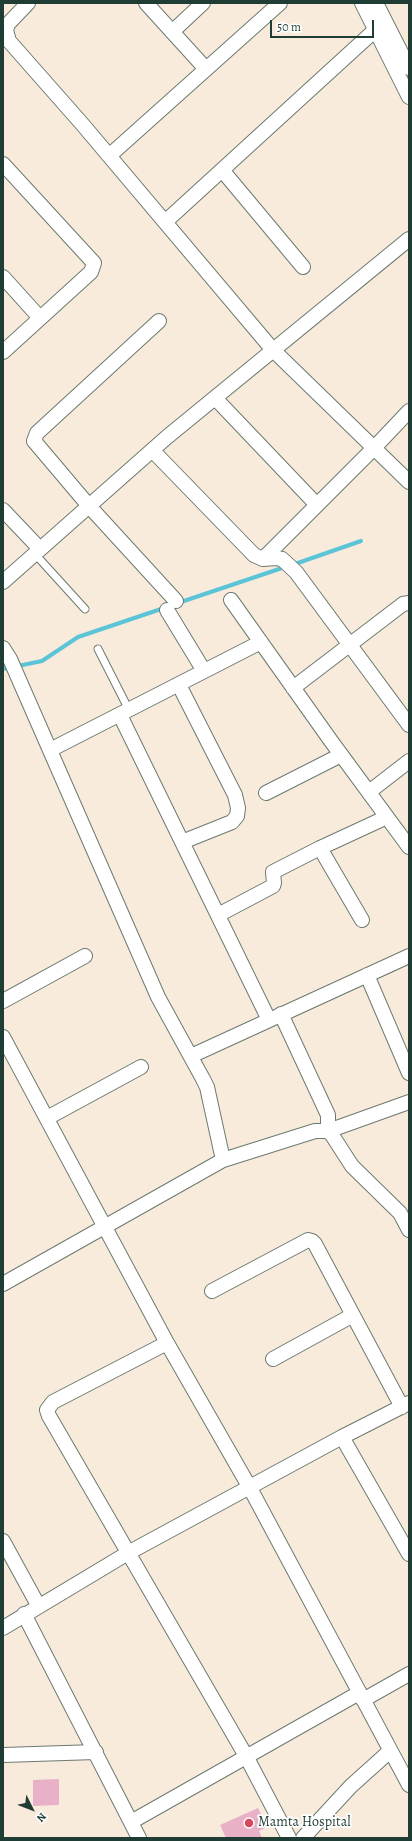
<!DOCTYPE html>
<html>
<head>
<meta charset="utf-8">
<style>
	body { margin:0 }
	#map { position:relative; width:412px; height:1841px; overflow:hidden; background:#f9ebdc; font-family:Alegreya,serif }
	canvas { display:block }
	.frame { position:absolute; inset:0; border:4px solid #1f3d34; pointer-events:none }
	.north { position:absolute; left:12px; top:1789px; width:40px; height:40px; -webkit-text-stroke:3px #fff; paint-order:stroke; rotate:132deg; font-size:11px; font-weight:700; line-height:16px; text-align:center; color:#1f3d34 }
	.north::after { content:''; display:block; margin:auto; width:14px; height:18px; background:#1f3d34; clip-path:polygon(50% 0,100% 100%,50% 72%,0 100%) }
	.scale { position:absolute; left:270px; top:20px; width:104px; height:18px; box-sizing:border-box; border:2px solid #1f3d34; border-top:0; padding-left:5px; font-size:12px; line-height:14px; white-space:nowrap; color:#1f3d34; -webkit-text-stroke:3px #fff; paint-order:stroke }
</style>
</head>
<body>
<div id="map">
<canvas width="412" height="1841"></canvas>
<div class="frame"></div>
<div class="north">N</div>
<div class="scale">50 m</div>
</div>
<script>
const ctx = document.querySelector('canvas').getContext('2d');
ctx.lineJoin = 'round';
const poly = rows => new Path2D(rows.map(r => 'M' + r).join(''));
function stroke(path, color, width, dash) { ctx.strokeStyle = color; ctx.lineWidth = width; ctx.lineCap = dash ? 'butt' : 'round'; ctx.setLineDash(dash || []); ctx.stroke(path); }
function fillPath(path, color) { ctx.fillStyle = color; ctx.fill(path, 'evenodd'); }
function label(font, color, halo, rows, align = 'center') {
  ctx.font = font + ' Alegreya,serif'; ctx.lineWidth = 3.5; ctx.setLineDash([]); ctx.textBaseline = 'middle'; ctx.strokeStyle = halo; ctx.fillStyle = color; for (const [text, x, y, turn = 0] of rows) {
    ctx.save(); ctx.translate(x, y); ctx.rotate((+turn || 0) * Math.PI / 180); ctx.textAlign = isNaN(turn) ? turn : align; if (halo) ctx.strokeText(text, 0, 0); ctx.fillText(text, 0, 0); ctx.restore();
  }
}
stroke(poly([
	[292,565,361,541],
	[178,603,285,567],
	[3,669,42,661,78,637,164,608]
]), '#5bc4d7', 4);
fillPath(poly([
	[59,1779,59,1805,33,1806,33,1780],
	[258,1808,267,1827,259,1831,262,1838,226,1838,220,1825]
]), '#e8b1c7');
const lane = poly([
	[35,554,85,609],
	[98,649,129,710]
]);
const street = poly([
	[28,3,8,24,6,30,9,41,83,125,273,350,409,482],
	[146,3,206,69],
	[362,3,409,97],
	[376,3,409,68],
	[172,32,203,3],
	[109,156,280,3],
	[3,164,94,263,91,272,3,352],
	[222,170,303,267],
	[165,222,385,21],
	[3,277,40,318],
	[159,321,37,433,34,441,89,506,176,601],
	[215,398,317,505],
	[152,450,254,555,263,559,276,558,282,559,296,572,409,725],
	[3,510,40,549],
	[263,559,374,448,409,411],
	[3,582,167,437,409,239],
	[231,600,331,741,409,847],
	[167,610,204,671],
	[3,648,10,659,158,997,203,1079,207,1087,223,1160,3,1284],
	[179,685,235,795,238,808,237,816,232,822,182,842],
	[293,688,403,604,409,603],
	[120,715,269,1020],
	[50,750,261,642],
	[369,792,409,761],
	[266,793,341,755],
	[320,848,362,920],
	[218,915,273,886,274,883,273,872,320,848,387,817],
	[367,975,409,1073],
	[3,1001,85,956],
	[281,1014,328,1115,328,1131,409,1102],
	[3,1037,167,1343,250,1488,409,1785],
	[191,1056,409,956],
	[47,1118,141,1067],
	[223,1160,315,1131,328,1131,332,1135,352,1166,400,1213,409,1230],
	[212,1291,308,1240,312,1241,315,1244,402,1407],
	[167,1343,53,1402,47,1410,49,1416,246,1756,289,1838],
	[273,1359,353,1315],
	[342,1437,409,1403],
	[3,1541,38,1605],
	[24,1614,139,1838],
	[3,1628,128,1553,342,1437,409,1554],
	[363,1700,409,1674],
	[3,1755,96,1752],
	[131,1822,359,1693],
	[303,1838,351,1786,390,1751]
]);
stroke(lane, '#6b7a6f', 9);
stroke(street, '#6b7a6f', 16);
stroke(lane, '#fff', 7);
stroke(street, '#fff', 14);
for (const [x, y, r, color] of [
	[249,1823,5,"#d1495b"]
]) { const dot = new Path2D(); dot.arc(x, y, r, 0, 2 * Math.PI); ctx.fillStyle = color; ctx.fill(dot); stroke(dot, '#fff', 1.5); }
label('14px', '#1f3d34', '#fff', [
	["Mamta Hospital",258,1823]
], 'left');
</script>
</body>
</html>
